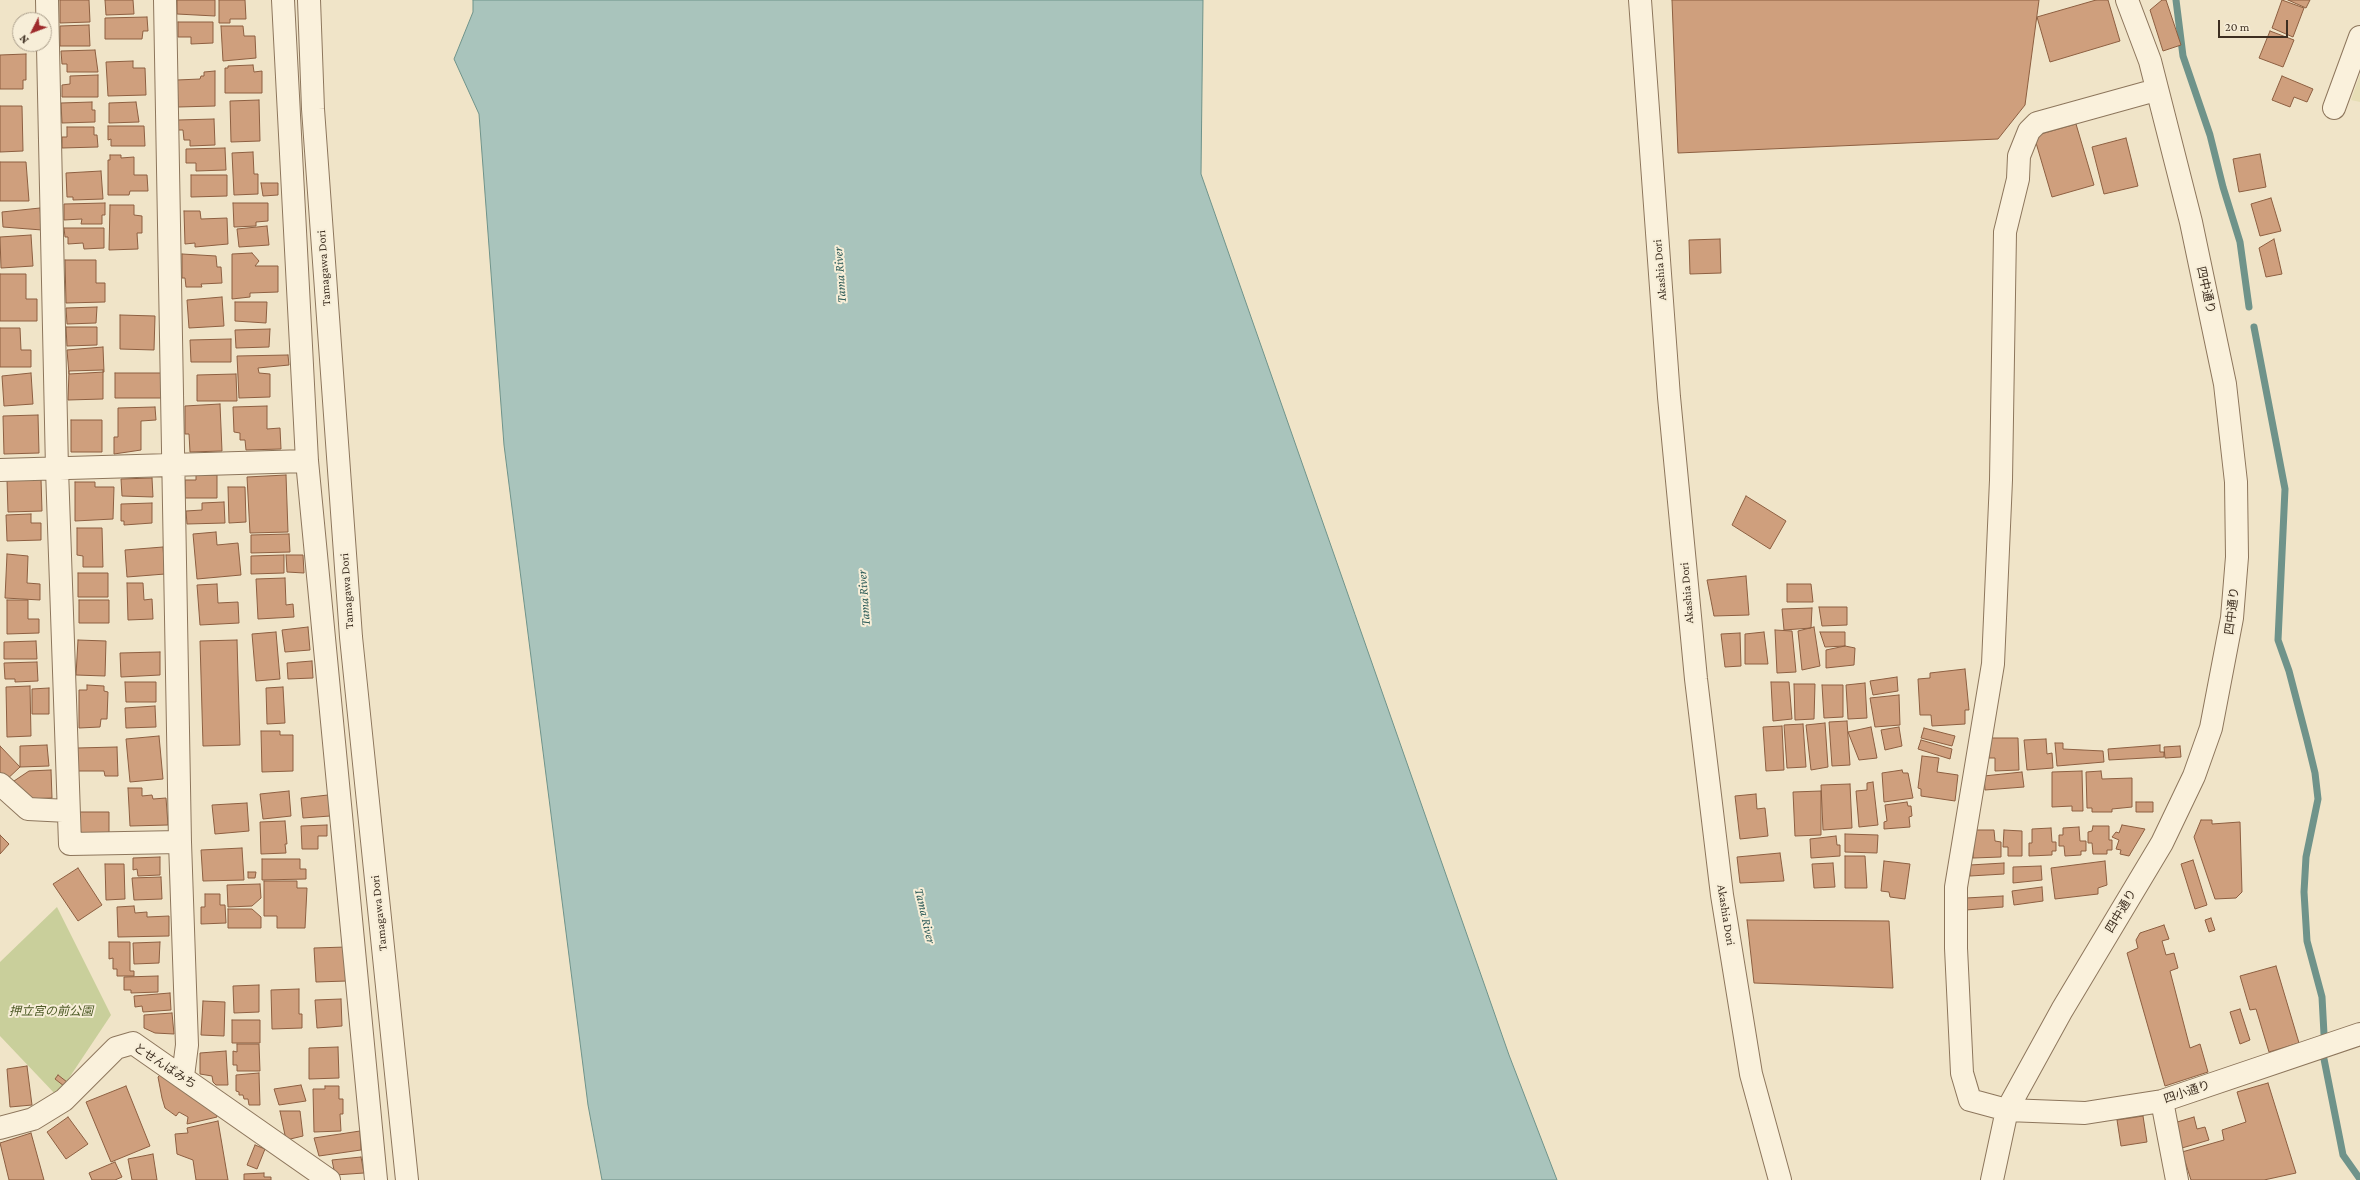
<!DOCTYPE html>
<html>
<head>
<meta charset="utf-8">
<style>
	body { margin:0 }
	#map { position:relative; width:2360px; height:1180px; overflow:hidden; background:#f0e4c8; font-family:"Crimson Pro",serif }
	canvas { display:block }
	.north { position:absolute; left:12px; top:12px; width:40px; height:40px; box-sizing:border-box; background:#f7eed8; border:1px solid #ada18e; border-radius:50%; rotate:228deg; font-size:11px; font-weight:700; line-height:16px; text-align:center; color:#3d2e20 }
	.north::after { content:''; display:block; margin:auto; width:14px; height:18px; background:#9e2a2b; clip-path:polygon(50% 0,100% 100%,50% 72%,0 100%) }
	.scale { position:absolute; left:2218px; top:20px; width:70px; height:18px; box-sizing:border-box; border:2px solid #3d2e20; border-top:0; padding-left:5px; font-size:12px; line-height:14px; white-space:nowrap; color:#3d2e20; -webkit-text-stroke:3px #f7eed8; paint-order:stroke }
</style>
</head>
<body>
<div id="map">
<canvas width="2360" height="1180"></canvas>
<div class="north">N</div>
<div class="scale">20 m</div>
</div>
<script>
const ctx = document.querySelector('canvas').getContext('2d');
ctx.lineJoin = 'round';
function fillPath(path, color) { ctx.fillStyle = color; ctx.fill(path, 'evenodd'); }
const poly = rows => new Path2D(rows.map(r => 'M' + r).join(''));
function stroke(path, color, width, dash) { ctx.strokeStyle = color; ctx.lineWidth = width; ctx.lineCap = dash ? 'butt' : 'round'; ctx.setLineDash(dash || []); ctx.stroke(path); }
function label(font, color, halo, rows, align = 'center') {
  ctx.font = font + ' "Crimson Pro","Noto Sans JP",serif'; ctx.lineWidth = 4; ctx.setLineDash([]); ctx.textBaseline = 'middle'; ctx.strokeStyle = halo; ctx.fillStyle = color; for (const [text, x, y, turn = 0] of rows) {
    ctx.save(); ctx.translate(x, y); ctx.rotate((+turn || 0) * Math.PI / 180); ctx.textAlign = isNaN(turn) ? turn : align; if (halo) ctx.strokeText(text, 0, 0); ctx.fillText(text, 0, 0); ctx.restore();
  }
}
fillPath(poly([
	[2360,74,2360,102,2351,100]
]), '#e6deb5');
fillPath(poly([
	[57,907,111,1015,57,1096,0,1036,0,962]
]), '#c9cf9b');
const water = poly([
	[473,0,1203,0,1201,174,1509,1055,1557,1180,602,1180,588,1105,504,445,479,114,454,59,473,12,473,0]
]);
fillPath(water, '#a9c4bc');
stroke(water, '#6f938a', 1);
stroke(poly([
	[2176,0,2183,56,2210,135,2223,187,2240,242,2249,307],
	[2254,327,2285,489,2278,640,2289,671,2307,740,2315,773,2318,799,2306,857,2304,892,2307,941,2322,997,2324,1034],
	[2324,1059,2343,1155,2360,1179]
]), '#6f938a', 7);
const building = poly([
	[60,0,89,0,90,22,60,23,60,0],
	[105,0,133,0,134,14,106,15,105,0],
	[177,0,215,0,215,16,177,14,177,0],
	[219,0,245,0,246,19,230,19,230,23,219,23,219,0],
	[1672,0,2039,0,2025,105,1998,139,1678,153,1672,0],
	[2096,0,2108,0,2120,41,2050,62,2037,17,2096,0],
	[2162,0,2166,0,2181,45,2163,51,2150,10,2162,0],
	[2282,0,2304,8,2293,37,2272,28,2282,0],
	[2288,0,2310,0,2306,8,2288,0],
	[147,17,148,31,143,31,142,39,105,39,105,18,147,17],
	[178,22,213,22,213,43,191,44,191,37,178,37,178,22],
	[89,25,90,46,60,46,60,26,89,25],
	[221,26,243,26,244,36,255,36,256,58,223,61,221,26],
	[2270,31,2294,40,2283,67,2259,58,2270,31],
	[95,50,98,72,67,72,67,64,62,64,61,51,95,50],
	[26,54,26,80,23,80,23,89,0,89,0,55,26,54],
	[133,61,133,68,145,68,146,95,108,96,106,62,133,61],
	[253,65,254,72,262,71,262,93,225,93,225,68,228,68,228,66,253,65],
	[215,71,215,106,178,107,177,80,200,79,201,76,204,76,204,72,215,71],
	[98,75,98,97,62,97,62,85,70,84,70,76,98,75],
	[2282,76,2313,89,2307,102,2294,97,2290,107,2272,100,2282,76],
	[259,100,260,141,231,142,230,101,259,100],
	[92,102,92,110,95,110,95,122,62,123,61,103,92,102],
	[136,102,139,122,109,123,109,103,136,102],
	[0,106,22,106,23,151,0,152,0,106],
	[214,119,215,145,190,146,190,140,184,140,183,130,178,130,178,120,214,119],
	[2076,124,2094,185,2052,197,2034,136,2076,124],
	[108,126,144,126,145,146,111,146,111,139,108,140,108,126],
	[67,127,94,127,94,135,97,135,98,147,62,148,62,137,67,137,67,127],
	[2126,138,2138,186,2104,194,2092,147,2126,138],
	[225,148,226,170,196,171,196,163,186,163,186,149,225,148],
	[253,152,254,174,258,174,258,194,234,195,232,153,253,152],
	[2260,154,2266,187,2239,192,2233,159,2260,154],
	[110,155,121,155,121,158,134,157,134,175,147,175,148,191,130,191,129,195,108,195,108,160,110,160,110,155],
	[0,162,26,162,29,201,0,201,0,162],
	[101,171,103,199,73,200,73,197,67,197,66,173,101,171],
	[191,175,227,175,227,196,191,197,191,175],
	[261,183,278,183,278,195,263,196,261,183],
	[2271,198,2281,231,2260,236,2251,204,2271,198],
	[105,203,105,215,102,215,102,224,81,224,82,219,64,220,64,204,105,203],
	[233,203,268,203,268,221,256,222,256,226,234,227,233,203],
	[110,205,134,205,134,215,142,216,142,233,137,233,138,249,109,250,110,205],
	[40,208,42,230,3,227,2,212,40,208],
	[184,211,200,211,201,219,227,218,228,244,195,247,195,243,185,244,184,211],
	[267,226,269,245,239,247,237,229,267,226],
	[64,228,104,228,104,248,84,249,83,243,68,244,68,237,65,237,64,228],
	[31,235,33,266,1,268,0,237,31,235],
	[1720,239,1721,273,1690,274,1689,240,1720,239],
	[2274,239,2282,274,2266,277,2259,248,2274,239],
	[252,253,259,261,255,266,278,266,278,292,250,293,250,297,232,299,232,254,252,253],
	[182,254,216,256,217,267,221,267,222,283,201,284,202,287,186,287,185,278,182,278,182,254],
	[65,260,96,260,96,283,105,283,105,302,66,303,65,260],
	[0,274,26,274,26,299,37,299,37,321,0,321,0,274],
	[222,297,224,326,189,328,187,300,222,297],
	[235,302,267,302,266,323,235,321,235,302],
	[97,307,96,323,67,324,66,308,97,307],
	[120,315,155,316,154,350,120,349,120,315],
	[66,327,97,327,97,345,67,346,66,327],
	[0,328,20,328,21,350,31,350,31,367,0,367,0,328],
	[270,329,269,347,236,348,235,330,270,329],
	[231,339,231,362,191,362,190,340,231,339],
	[103,347,104,372,69,374,67,350,103,347],
	[288,355,289,365,258,368,259,373,270,374,270,397,239,398,237,356,288,355],
	[103,370,103,399,68,400,69,371,103,370],
	[31,373,33,404,4,406,2,376,31,373],
	[115,373,162,373,162,398,115,398,115,373],
	[236,374,237,401,197,401,197,375,236,374],
	[220,404,222,451,190,452,189,434,185,434,185,406,220,404],
	[267,406,267,429,280,428,281,449,246,450,245,440,240,440,240,433,234,432,233,407,267,406],
	[155,407,156,420,141,421,141,450,114,454,114,437,118,437,118,408,155,407],
	[38,415,39,453,4,454,3,416,38,415],
	[71,420,102,420,102,452,71,452,71,420],
	[196,475,217,475,217,498,185,498,185,480,196,480,196,475],
	[286,475,288,532,250,533,247,477,286,475],
	[152,478,153,497,122,496,121,479,152,478],
	[41,479,42,511,8,512,7,480,41,479],
	[75,482,95,482,95,487,114,487,113,519,75,521,75,482],
	[228,487,245,487,246,522,229,523,228,487],
	[1746,496,1786,521,1770,549,1732,525,1746,496],
	[224,502,225,523,187,524,186,511,202,510,202,503,224,502],
	[152,503,152,523,124,525,124,521,121,521,121,504,152,503],
	[31,514,31,523,41,523,41,540,7,541,6,515,31,514],
	[77,528,102,528,103,567,83,567,83,556,77,555,77,528],
	[216,532,217,545,238,543,241,575,197,579,193,534,216,532],
	[289,534,290,552,251,553,251,535,289,534],
	[163,547,165,574,127,577,125,550,163,547],
	[7,554,28,556,27,583,40,584,40,600,5,598,7,554],
	[284,555,284,573,251,574,251,556,284,555],
	[286,555,303,555,304,573,287,572,286,555],
	[78,573,108,573,108,597,78,597,78,573],
	[1746,576,1749,615,1714,616,1707,580,1746,576],
	[285,578,286,605,293,604,294,617,258,619,256,579,285,578],
	[127,583,143,583,144,600,152,599,153,619,128,620,127,583],
	[217,584,218,603,238,602,239,623,200,625,197,585,217,584],
	[1787,584,1811,584,1813,602,1787,602,1787,584],
	[7,600,28,600,28,619,39,619,39,633,7,634,7,600],
	[79,600,109,600,109,623,79,623,79,600],
	[1819,607,1847,607,1847,625,1822,626,1819,607],
	[1812,608,1811,628,1784,630,1782,609,1812,608],
	[308,627,310,650,285,652,282,630,308,627],
	[1814,627,1820,666,1802,670,1798,631,1814,627],
	[1775,630,1792,631,1796,672,1777,673,1775,630],
	[276,632,280,679,256,681,252,634,276,632],
	[1764,632,1768,664,1745,664,1745,634,1764,632],
	[1820,632,1845,632,1845,646,1825,647,1820,632],
	[1740,633,1741,666,1725,667,1721,634,1740,633],
	[78,640,106,641,105,676,76,675,78,640],
	[237,640,240,745,203,746,200,641,237,640],
	[36,641,37,659,4,659,4,642,36,641],
	[1845,646,1855,648,1854,665,1826,668,1826,650,1845,646],
	[160,652,160,675,121,677,120,653,160,652],
	[312,661,313,678,288,679,287,663,312,661],
	[37,662,38,681,15,682,15,679,5,679,4,663,37,662],
	[1965,669,1969,710,1965,710,1965,724,1932,726,1931,715,1920,715,1918,679,1930,678,1930,673,1965,669],
	[1897,677,1898,691,1873,695,1870,681,1897,677],
	[125,682,156,682,156,702,126,702,125,682],
	[1771,682,1789,682,1792,719,1773,721,1771,682],
	[1865,683,1867,718,1848,719,1846,685,1865,683],
	[1794,684,1815,684,1814,719,1795,720,1794,684],
	[87,685,104,686,104,691,108,692,107,719,101,719,100,727,79,728,79,690,87,690,87,685],
	[1822,685,1843,685,1843,717,1824,718,1822,685],
	[30,686,31,736,7,737,6,687,30,686],
	[283,687,285,723,267,724,266,688,283,687],
	[49,688,49,714,32,714,32,689,49,688],
	[1899,695,1900,725,1875,727,1870,698,1899,695],
	[155,706,156,727,126,728,125,708,155,706],
	[1847,721,1850,765,1832,766,1829,722,1847,721],
	[1825,723,1828,767,1811,770,1806,725,1825,723],
	[1803,724,1806,767,1787,768,1784,725,1803,724],
	[1782,726,1784,770,1766,771,1763,727,1782,726],
	[1871,727,1877,758,1859,760,1848,732,1871,727],
	[1899,727,1902,746,1885,750,1881,730,1899,727],
	[1924,728,1955,736,1952,746,1921,738,1924,728],
	[261,731,280,731,280,735,293,735,293,771,262,772,261,731],
	[159,736,163,779,130,782,126,739,159,736],
	[1989,738,2018,738,2019,770,1995,771,1995,758,1989,758,1989,738],
	[2046,739,2047,754,2052,753,2053,768,2027,770,2024,740,2046,739],
	[1921,740,1952,749,1950,759,1918,749,1921,740],
	[2055,743,2063,743,2063,749,2103,751,2104,762,2057,766,2055,743],
	[47,745,49,766,20,767,20,746,47,745],
	[2160,745,2160,752,2164,752,2164,757,2109,760,2108,749,2160,745],
	[0,746,20,767,3,783,0,780,0,746],
	[2180,746,2181,757,2165,758,2164,747,2180,746],
	[117,747,118,776,105,776,104,771,78,771,77,748,117,747],
	[1922,756,1939,758,1937,772,1958,775,1955,801,1921,796,1921,789,1918,788,1922,756],
	[51,770,52,798,26,799,8,785,29,771,51,770],
	[1902,770,1903,773,1908,773,1913,798,1884,802,1882,773,1902,770],
	[2082,771,2083,811,2072,811,2072,806,2052,807,2052,772,2082,771],
	[2101,771,2102,779,2132,778,2132,807,2112,809,2112,812,2092,812,2092,808,2087,808,2086,772,2101,771],
	[2022,772,2024,787,1985,790,1984,776,2022,772],
	[1873,782,1878,825,1859,827,1856,791,1867,790,1867,783,1873,782],
	[1850,784,1852,828,1823,830,1821,785,1850,784],
	[128,788,142,788,142,796,152,795,153,799,166,798,168,825,130,826,128,788],
	[289,791,291,816,263,819,260,794,289,791],
	[1821,791,1821,835,1795,836,1793,792,1821,791],
	[1756,794,1757,809,1765,808,1768,836,1740,839,1735,796,1756,794],
	[328,795,330,816,303,818,301,798,328,795],
	[1907,802,1908,806,1911,806,1912,816,1909,817,1910,827,1884,829,1884,822,1887,821,1885,805,1907,802],
	[2136,802,2153,802,2153,812,2136,812,2136,802],
	[247,803,249,831,215,834,212,805,247,803],
	[79,812,109,812,109,836,80,836,79,812],
	[2201,820,2212,820,2212,824,2240,822,2242,892,2236,898,2215,899,2194,837,2201,820],
	[285,821,287,844,285,844,286,853,261,854,260,822,285,821],
	[327,825,327,836,318,836,318,849,302,849,301,826,327,825],
	[2122,825,2145,829,2129,856,2120,854,2121,850,2116,849,2119,840,2112,837,2116,832,2119,833,2122,825],
	[2093,826,2109,826,2109,840,2112,840,2112,850,2107,850,2107,854,2093,854,2092,843,2088,843,2088,832,2092,831,2093,826],
	[2079,827,2080,841,2086,841,2086,851,2081,851,2081,855,2065,856,2064,846,2059,846,2059,835,2063,835,2063,828,2079,827],
	[2051,828,2052,842,2056,842,2056,851,2052,851,2052,855,2029,856,2029,843,2032,843,2032,829,2051,828],
	[1975,830,1994,830,1995,841,2001,842,2001,857,1973,858,1975,830],
	[2004,830,2022,831,2022,856,2008,856,2008,847,2003,847,2004,830],
	[1845,834,1878,835,1877,853,1845,852,1845,834],
	[0,835,9,844,0,854,0,835],
	[1836,836,1837,845,1840,845,1840,856,1811,858,1810,839,1836,836],
	[242,848,244,880,203,881,201,850,242,848],
	[1780,853,1784,881,1740,883,1737,857,1780,853],
	[1845,856,1865,856,1867,888,1845,888,1845,856],
	[160,857,160,875,138,876,137,869,133,870,133,858,160,857],
	[262,859,300,859,300,869,306,869,306,879,262,880,262,859],
	[2193,860,2207,905,2195,909,2181,864,2193,860],
	[1884,861,1910,864,1905,899,1890,897,1889,892,1881,891,1884,861],
	[2105,861,2107,885,2098,888,2098,894,2055,899,2051,868,2105,861],
	[1833,863,1835,887,1814,888,1812,864,1833,863],
	[2004,863,2004,874,1970,876,1970,865,2004,863],
	[105,864,124,864,125,899,106,900,105,864],
	[2041,866,2042,880,2013,883,2013,867,2041,866],
	[78,868,102,905,78,921,53,884,78,868],
	[248,872,256,872,255,878,248,878,248,872],
	[161,877,162,899,134,900,132,878,161,877],
	[264,881,297,881,297,888,307,888,305,928,277,928,277,916,264,916,264,881],
	[260,884,261,898,252,906,228,907,227,885,260,884],
	[2042,887,2043,901,2014,905,2012,891,2042,887],
	[205,894,220,894,220,905,225,905,226,923,201,924,201,907,205,907,205,894],
	[2003,896,2003,907,1966,910,1966,898,2003,896],
	[134,906,135,913,147,912,147,917,169,916,169,936,118,937,117,907,134,906],
	[228,909,252,909,261,917,261,928,228,928,228,909],
	[2211,918,2215,930,2209,932,2205,920,2211,918],
	[1747,920,1889,921,1893,988,1754,983,1747,920],
	[2164,925,2169,939,2162,941,2166,955,2174,953,2178,968,2170,971,2190,1048,2200,1044,2208,1072,2165,1086,2127,953,2138,948,2136,940,2140,933,2164,925],
	[109,942,130,942,130,971,134,971,134,976,117,976,117,969,113,969,113,958,109,959,109,942],
	[160,942,159,963,134,964,133,943,160,942],
	[346,947,347,981,316,982,314,948,346,947],
	[2276,966,2299,1043,2269,1052,2256,1009,2250,1010,2240,976,2276,966],
	[158,976,158,992,131,993,131,990,124,990,124,977,158,976],
	[259,985,259,1012,234,1013,233,986,259,985],
	[299,989,299,1014,302,1014,302,1028,272,1029,271,990,299,989],
	[170,993,171,1010,143,1012,142,1006,135,1007,134,996,170,993],
	[341,999,342,1026,317,1028,315,1000,341,999],
	[203,1001,225,1002,224,1036,201,1035,203,1001],
	[2240,1009,2250,1040,2240,1044,2230,1012,2240,1009],
	[172,1013,174,1034,155,1033,144,1028,144,1015,172,1013],
	[232,1020,260,1020,260,1043,232,1043,232,1020],
	[237,1044,259,1044,260,1071,237,1071,237,1065,233,1065,233,1051,237,1052,237,1044],
	[338,1047,339,1078,309,1079,309,1048,338,1047],
	[226,1051,228,1085,216,1085,213,1082,212,1076,200,1074,200,1053,226,1051],
	[27,1066,32,1105,10,1107,7,1069,27,1066],
	[259,1073,260,1105,249,1105,248,1099,244,1099,243,1095,239,1095,239,1092,236,1091,236,1075,259,1073],
	[58,1075,67,1082,64,1086,55,1079,58,1075],
	[160,1075,216,1113,217,1117,187,1124,188,1117,179,1112,176,1116,165,1108,162,1098,158,1077,160,1075],
	[2268,1083,2296,1173,2264,1180,2191,1180,2182,1152,2224,1140,2222,1130,2246,1122,2237,1092,2268,1083],
	[301,1085,306,1101,279,1105,274,1089,301,1085],
	[126,1086,150,1146,111,1162,86,1102,126,1086],
	[325,1086,339,1086,339,1099,343,1099,343,1114,340,1114,341,1131,314,1132,313,1089,325,1089,325,1086],
	[280,1111,300,1111,303,1136,286,1140,280,1111],
	[2143,1116,2147,1142,2121,1146,2117,1120,2143,1116],
	[68,1117,88,1144,66,1159,47,1132,68,1117],
	[2194,1117,2197,1129,2205,1127,2209,1140,2182,1148,2174,1123,2194,1117],
	[218,1121,228,1180,196,1180,193,1160,177,1154,175,1134,188,1133,187,1128,218,1121],
	[360,1131,361,1150,319,1156,314,1138,360,1131],
	[31,1133,44,1180,9,1180,0,1143,31,1133],
	[255,1145,265,1149,257,1169,247,1165,255,1145],
	[153,1154,157,1180,132,1180,128,1159,153,1154],
	[361,1157,364,1173,335,1175,332,1160,361,1157],
	[115,1162,122,1177,115,1180,92,1180,89,1173,115,1162],
	[264,1173,264,1177,271,1177,271,1180,244,1180,244,1174,264,1173]
]);
fillPath(building, '#cf9f7d');
stroke(building, '#8d5f41', 1);
const minor = poly([
	[47,0,57,469,70,844,180,842],
	[165,0,180,842,187,1045,183,1076],
	[283,0,307,461,376,1180],
	[309,0,313,109,351,637,407,1180],
	[1640,0,1669,397,1696,679,1722,895,1751,1074,1780,1180],
	[2156,90,2037,123,2029,131,2019,156,2018,179,2005,232,2001,480,1993,664,1956,887,1956,948,1962,1073,1970,1100,2007,1110,2085,1113,2162,1101,2360,1034],
	[2334,108,2360,37],
	[0,470,307,461],
	[0,784,28,809,68,811],
	[2162,1101,2177,1180],
	[0,1128,33,1119,64,1100,116,1048,133,1043,329,1180],
	[1992,1180,2007,1110,2062,1010,2162,843,2194,776,2211,728,2232,618,2237,557,2236,482,2225,384,2191,222,2150,61,2127,0]
]);
stroke(minor, '#8d765c', 24);
stroke(minor, '#faf1dc', 22);
label('12px', '#3d2e20', '#f7eed8', [
	["Tamagawa Dori",324,268,-94],
	["Akashia Dori",1660,270,-95],
	["四中通り",2206,290,77],
	["Tamagawa Dori",347,591,-94],
	["Akashia Dori",1687,593,-95],
	["四中通り",2232,611,-83],
	["四中通り",2121,911,-59],
	["Tamagawa Dori",379,913,-96],
	["Akashia Dori",1726,915,81],
	["とせんばみち",165,1066,33],
	["四小通り",2187,1092,-18]
]);
label('italic 12px', '#4d5a26', '#f7eed8', [
	["押立宮の前公園",51,1011]
]);
label('italic 13px', '#2f5d5a', '#f7eed8', [
	["Tama River",840,275,-94],
	["Tama River",864,598,-94],
	["Tama River",925,916,77]
]);
</script>
</body>
</html>
